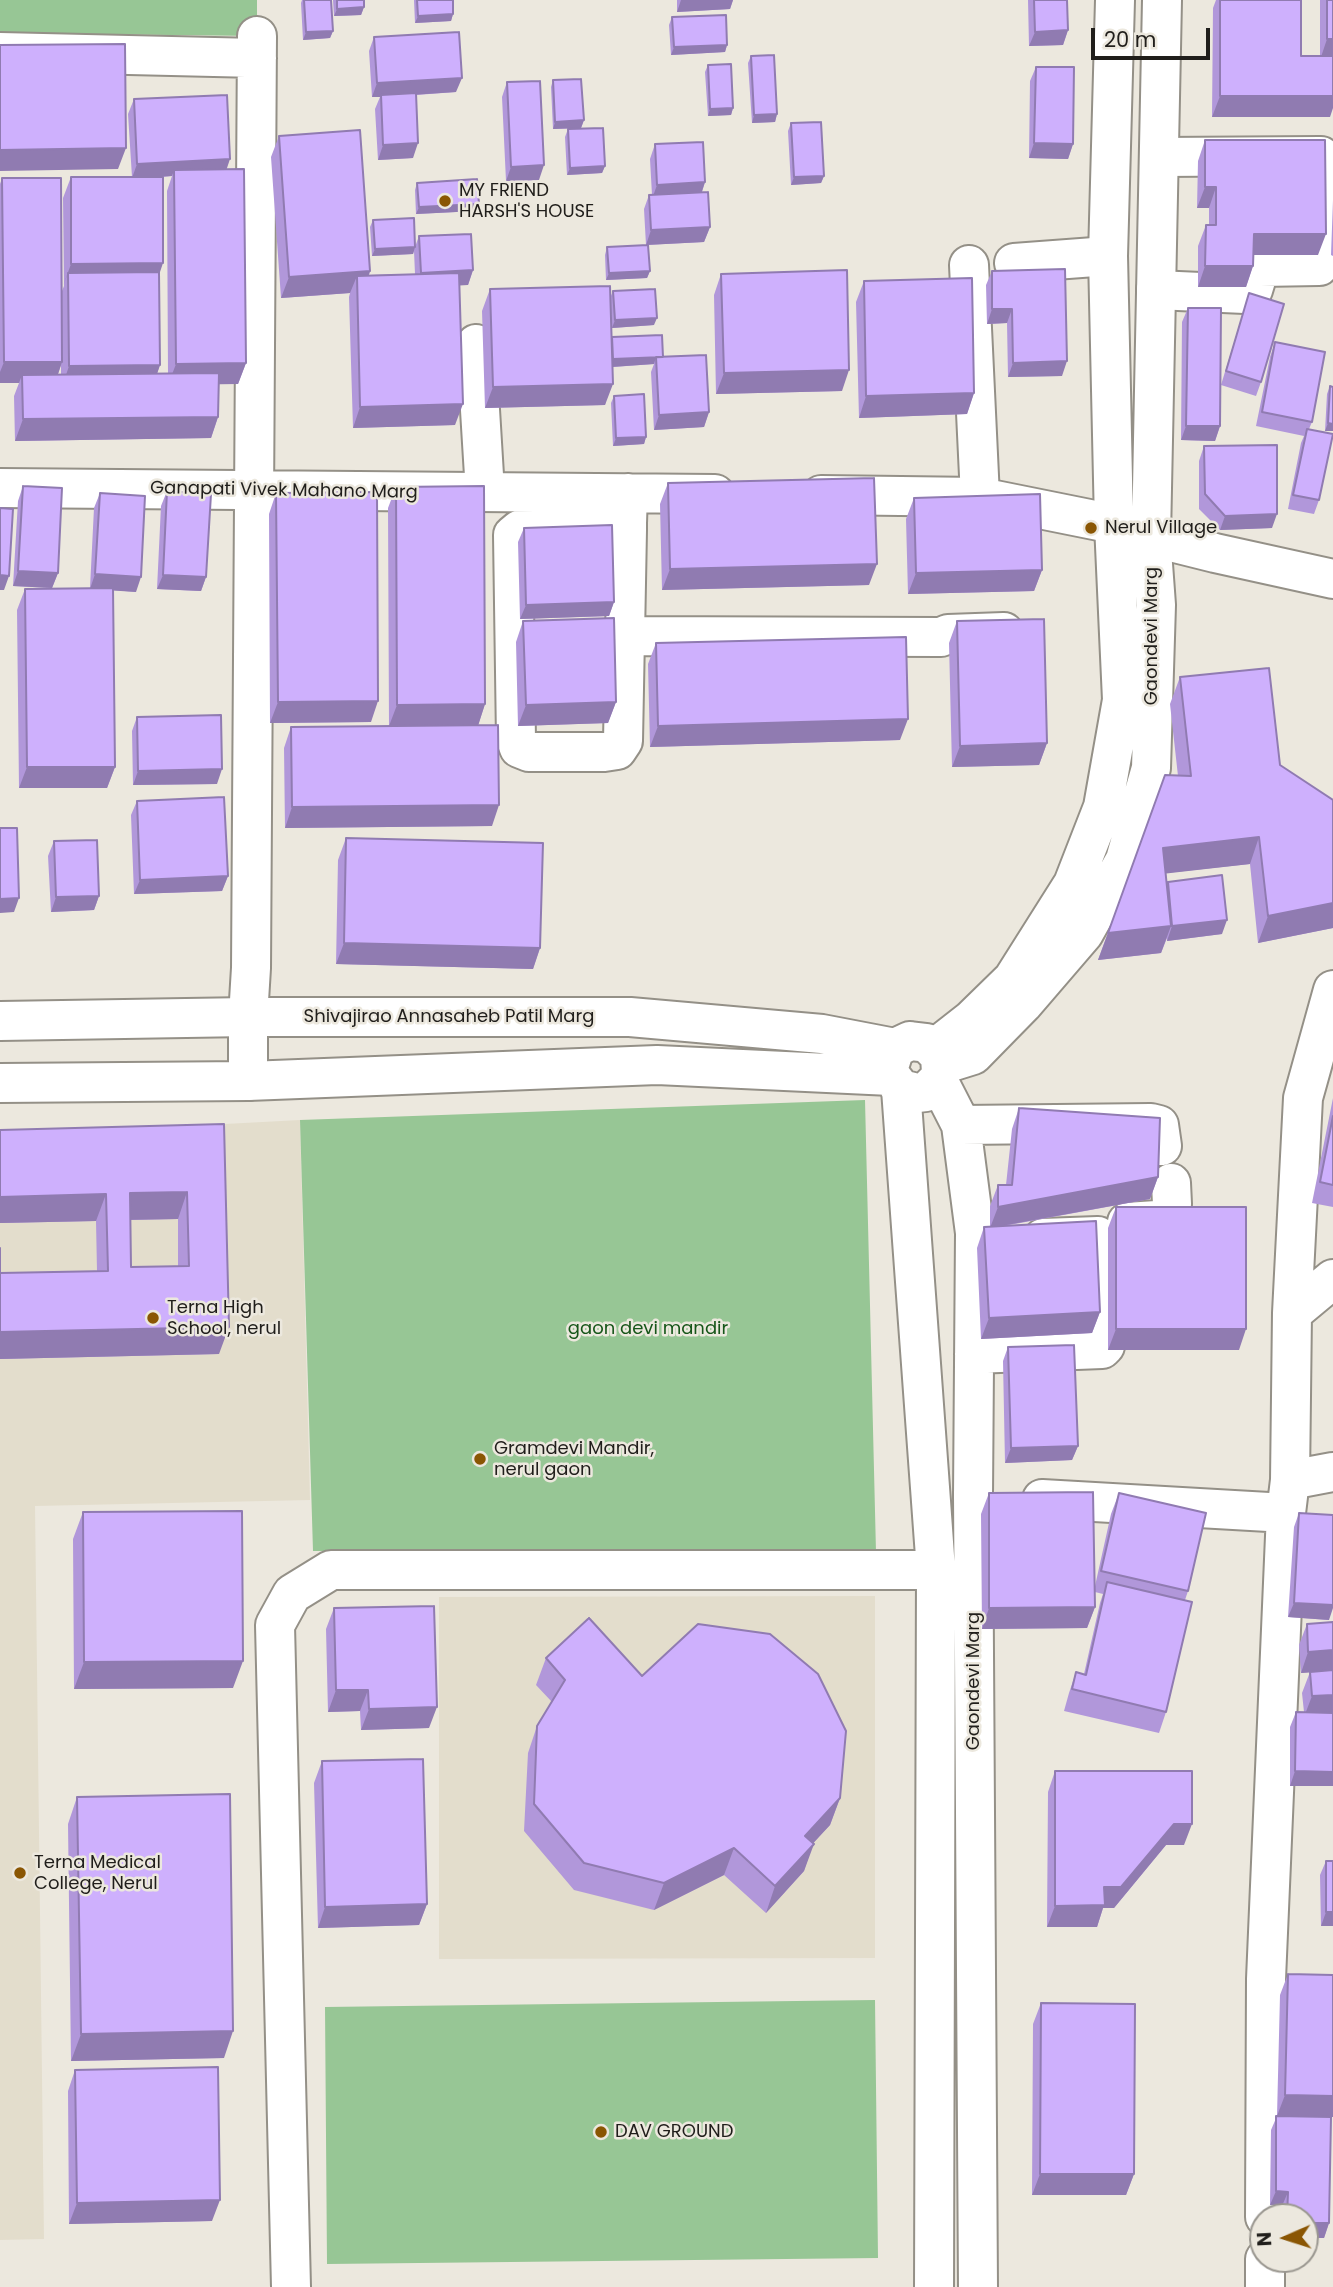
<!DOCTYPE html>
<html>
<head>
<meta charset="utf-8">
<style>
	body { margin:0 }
	#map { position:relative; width:1333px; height:2287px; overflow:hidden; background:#ece8de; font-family:Poppins,sans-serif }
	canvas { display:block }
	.north { position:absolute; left:1249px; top:2203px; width:70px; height:70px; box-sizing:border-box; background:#ece8de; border:2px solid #9a9790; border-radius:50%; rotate:267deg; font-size:19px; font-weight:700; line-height:28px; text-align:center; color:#201e1b }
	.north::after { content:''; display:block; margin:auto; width:24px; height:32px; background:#8a5603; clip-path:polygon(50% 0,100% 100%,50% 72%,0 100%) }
	.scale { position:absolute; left:1091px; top:28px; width:119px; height:32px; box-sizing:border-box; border:4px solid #201e1b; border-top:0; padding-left:9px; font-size:21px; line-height:24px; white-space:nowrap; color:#201e1b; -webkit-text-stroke:5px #ece8de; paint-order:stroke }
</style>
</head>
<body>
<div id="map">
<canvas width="1333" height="2287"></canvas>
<div class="north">N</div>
<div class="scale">20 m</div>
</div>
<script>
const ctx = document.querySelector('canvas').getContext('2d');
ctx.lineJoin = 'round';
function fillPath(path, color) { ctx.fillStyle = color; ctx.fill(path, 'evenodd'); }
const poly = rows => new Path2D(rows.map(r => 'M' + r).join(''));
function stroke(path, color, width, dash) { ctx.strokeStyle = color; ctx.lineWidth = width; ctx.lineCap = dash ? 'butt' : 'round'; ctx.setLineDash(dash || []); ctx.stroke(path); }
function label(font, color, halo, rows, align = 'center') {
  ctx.font = font + ' Poppins,sans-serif'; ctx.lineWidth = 5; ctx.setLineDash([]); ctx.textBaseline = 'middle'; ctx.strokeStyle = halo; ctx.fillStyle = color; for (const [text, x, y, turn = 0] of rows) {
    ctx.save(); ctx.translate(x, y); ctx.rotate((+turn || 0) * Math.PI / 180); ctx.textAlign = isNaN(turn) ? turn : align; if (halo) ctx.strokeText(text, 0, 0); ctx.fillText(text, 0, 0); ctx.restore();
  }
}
fillPath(poly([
	[300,1120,310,1500,35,1506,44,2239,0,2240,0,1136],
	[875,1596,875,1958,439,1959,439,1597]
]), '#e3ddcc');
fillPath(poly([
	[0,0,257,0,257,36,0,33],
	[865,1100,876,1552,313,1551,300,1120],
	[875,2000,878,2258,327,2264,325,2007]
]), '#97c695');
const minor = poly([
	[0,52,257,58],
	[1014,263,1108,256],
	[969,265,980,497],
	[1156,290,1245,294,1253,290,1260,267,1319,266,1325,255,1328,163,1321,156,1159,157],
	[476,344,485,492],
	[0,488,715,494],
	[821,495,980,497,1114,524,1151,537,1215,553,1333,579],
	[627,530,519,530,513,535,516,740,519,748,529,752,604,752,617,750,623,741,627,530,627,523,628,493],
	[625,636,941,637,948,634,1004,632],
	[938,1080,961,1125,975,1233,973,1495,978,2287],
	[248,1081,248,1017,251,968,257,36],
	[901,1089,936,1570,934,2287],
	[961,1125,1151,1123,1159,1125,1162,1146],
	[1127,1222,1157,1220,1169,1216,1172,1204,1171,1183],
	[1292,1313,1333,1279],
	[974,1354,1102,1349,1105,1346,1102,1240,1098,1236,1043,1238],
	[1290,1480,1333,1472],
	[1042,1499,1286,1513],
	[1265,2217,1266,1979,1286,1513,1290,1480,1292,1313,1303,1098,1333,990],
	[291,2287,275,1625,292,1594,331,1570,936,1570],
	[1265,2287,1265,2259]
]);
const major = poly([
	[0,1021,248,1017,630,1017,822,1034,895,1048],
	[910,1041,927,1043,940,1056,941,1073,938,1080,926,1092,917,1093,901,1089,891,1076,889,1067,895,1048,910,1041],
	[934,1049,971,1020,1013,979,1073,884,1103,807,1122,700,1114,524,1108,256,1115,0],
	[941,1065,973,1055,1023,1004,1084,933,1125,860,1151,768,1156,605,1151,537,1162,0],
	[0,1083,248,1081,657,1065,891,1076]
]);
stroke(minor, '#949087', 42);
stroke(major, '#949087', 42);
stroke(minor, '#fff', 38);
stroke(major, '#fff', 38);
fillPath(poly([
	[302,0,331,0,333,31,330,38,303,40,301,3],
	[333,0,364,0,364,7,361,15,334,16],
	[414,0,453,0,453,14,451,21,415,23],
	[677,0,733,0,730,9,677,12],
	[1028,0,1067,0,1068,30,1063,45,1029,46],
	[1216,0,1301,0,1301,56,1320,56,1320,0,1333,0,1330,117,1212,117,1213,8],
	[672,17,727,45,725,52,671,55,669,25],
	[374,37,456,92,416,95,413,158,378,160,375,109,380,97,372,97,369,51],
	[751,56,777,114,775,122,752,123,748,63],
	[708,65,733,108,731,115,708,116,705,72],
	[1036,67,1073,144,1068,159,1029,158,1030,81],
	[553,80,584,120,581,128,553,129,551,87],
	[507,82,539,180,506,181,502,97],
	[134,99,227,170,246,363,238,384,219,384,218,417,211,438,15,441,14,396,19,383,0,383,0,184,2,178,62,291,64,286,63,198,71,177,132,177,128,114],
	[172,176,167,191,168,373,157,373,160,365,159,275,163,177],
	[61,365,61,374,58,374],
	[791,123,824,176,821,183,791,185,788,131],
	[568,129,605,166,602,173,567,175,565,137],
	[279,136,370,271,369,275,415,274,414,251,413,254,372,256,370,227,373,220,415,247,419,236,473,270,468,285,460,285,455,425,353,428,349,297,350,293,281,298,271,157],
	[1205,140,1318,255,1254,255,1253,266,1246,287,1198,287,1198,246,1206,225,1209,225,1209,208,1197,208,1198,161],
	[655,144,705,182,702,192,710,227,704,242,646,245,644,209,649,195,652,195,650,159],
	[417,183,479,204,476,211,416,214,415,190],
	[1333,200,1333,256,1331,255],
	[607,247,650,271,647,278,606,280,605,255],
	[992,271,1062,376,1008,377,1007,323,987,324,986,285],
	[721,274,842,391,716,394,714,295],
	[864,281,974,393,967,414,859,418,856,302],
	[490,289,612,339,663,357,709,412,704,427,654,430,651,372,654,364,613,367,605,405,485,408,482,311],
	[613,291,654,325,612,328,610,298],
	[1249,293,1261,382,1256,396,1221,385],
	[1188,308,1220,426,1215,441,1181,440,1182,322],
	[1275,342,1312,422,1309,429,1319,500,1314,514,1288,509,1301,443,1304,436,1256,426,1270,357],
	[1330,386,1333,387,1333,431,1325,431,1327,394],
	[614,396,646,437,644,444,613,446,611,403],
	[1204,446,1272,528,1220,530,1199,509,1199,461],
	[668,483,869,585,662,590,660,504],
	[23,486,58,573,52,588,13,586,18,501],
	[396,487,485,704,478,725,492,826,285,828,284,748,291,727,389,726,388,508],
	[167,491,206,577,201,591,157,589,161,506],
	[100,493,136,592,113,590,115,767,107,788,19,788,17,610,25,589,90,588,94,508],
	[276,493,371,722,270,723,269,514],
	[914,498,1042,570,1034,591,908,594,906,519],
	[524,528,614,602,609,616,520,619,518,542],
	[523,621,616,702,608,723,518,726,516,642],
	[957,621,1047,743,1039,765,952,767,949,643],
	[656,643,900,740,650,747,648,664],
	[1180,677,1280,765,1333,800,1333,928,1258,943,1250,864,1166,873,1167,884,1222,934,1167,941,1167,938,1161,953,1098,960,1165,775,1178,776,1170,704],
	[137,717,217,784,133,785,132,731],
	[137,801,228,876,222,891,134,894,131,815],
	[346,838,540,948,533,969,336,964,338,860],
	[54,841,99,896,94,910,51,912,48,856],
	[1333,1098,1333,1207,1312,1203],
	[1019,1108,1158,1177,1150,1199,1004,1226,1100,1312,1092,1333,981,1339,977,1248,984,1227,990,1226,990,1206,998,1185,1006,1185,1012,1129],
	[224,1124,219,1354,0,1359,0,1248,0,1273,97,1271,96,1221,0,1223],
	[178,1219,178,1266,131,1267,130,1220],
	[1116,1207,1239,1350,1108,1350,1108,1228],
	[1008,1347,1078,1446,1072,1460,1005,1463,1003,1361],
	[989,1493,1095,1586,1111,1514,1119,1493,1188,1591,1185,1600,1166,1712,1159,1733,1064,1711,1069,1693,1076,1672,1084,1674,1100,1603,1103,1594,1095,1592,1095,1607,1087,1628,982,1629,981,1514],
	[83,1512,233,1688,74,1689,73,1539],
	[1299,1513,1329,1620,1288,1617,1294,1527],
	[334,1608,429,1728,361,1730,360,1711,328,1712,326,1629],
	[1333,1622,1333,1786,1290,1786,1290,1727,1296,1712,1304,1712,1302,1693,1310,1672,1301,1673,1299,1645,1307,1624],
	[546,1658,642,1676,840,1798,830,1825,813,1843,804,1871,766,1913,724,1875,654,1910,574,1890,524,1831,528,1753,537,1726,552,1702,536,1685],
	[322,1761,427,1904,419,1925,318,1928,314,1783],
	[1055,1771,1184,1845,1166,1845,1114,1908,1103,1908,1097,1927,1047,1927,1048,1792],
	[77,1797,224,2058,71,2061,68,1824],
	[1326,1861,1333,1861,1333,1926,1321,1926,1320,1875],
	[1288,1974,1333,2117,1331,2117,1329,2223,1324,2238,1305,2217,1282,2217,1282,2206,1270,2205,1271,2130,1277,2116,1280,1995],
	[1041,2003,1134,2174,1126,2195,1032,2195,1033,2024],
	[75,2070,212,2221,69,2224,68,2091]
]), '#b197da');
fillPath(poly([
	[681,0,733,0,730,9,677,12],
	[364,7,361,15,334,16,337,9],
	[453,14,451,21,415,23,418,16],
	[1068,30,1063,45,1029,46,1035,32],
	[333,31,330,38,303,40,306,32],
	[1327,39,1333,39,1333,60,1320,60],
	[727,45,725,52,671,55,674,47],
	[462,78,456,92,381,97,381,95,380,97,372,97,377,83],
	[1220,96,1333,96,1333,108,1330,117,1212,117],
	[733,108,731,115,708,116,710,109],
	[777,114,775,122,752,123,754,115],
	[584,120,581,128,553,129,555,122],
	[418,143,413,158,378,160,383,145],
	[1034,143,1073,144,1068,159,1029,158],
	[126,148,118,169,0,171,0,150],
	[230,159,225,174,174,170,172,176,132,178,137,164],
	[544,165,539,180,506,181,511,167],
	[605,166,602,173,567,175,570,168],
	[824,176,821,183,791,185,794,177],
	[705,182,700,197,652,199,657,185],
	[1205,187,1216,187,1209,208,1197,208],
	[479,204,476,211,416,214,419,207],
	[710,227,704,242,646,245,651,230],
	[1254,234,1326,234,1318,255,1246,255],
	[415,247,413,254,372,256,375,249],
	[163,263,156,284,68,273,63,286,71,264],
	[1205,266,1253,266,1246,287,1198,287],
	[473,270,468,285,416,288,421,273],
	[370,271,363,292,357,276,350,293,281,298,289,277],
	[650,271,647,278,606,280,609,273],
	[992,309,1012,309,1007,323,987,324],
	[657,318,654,325,612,328,615,320],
	[656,357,654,364,611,367,613,359,663,357],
	[1067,361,1062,376,1008,377,1013,363],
	[4,362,62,362,55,383,22,375,19,383,0,383,0,372],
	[246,363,238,384,168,385,176,364],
	[160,365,153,386,62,387,69,366],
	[849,370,842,391,716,394,724,373],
	[613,384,605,405,485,408,493,387],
	[974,393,967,414,859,418,866,396],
	[463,404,455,425,353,428,360,407],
	[709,412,704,427,654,430,659,415],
	[218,417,211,438,15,441,23,419],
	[1328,423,1333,424,1333,431,1325,431],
	[1186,426,1220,426,1215,441,1181,440],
	[646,437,644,444,613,446,616,438],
	[1277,514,1272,528,1220,530,1225,516],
	[877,564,869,585,662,590,670,569],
	[1042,570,1034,591,908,594,916,573],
	[18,571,58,573,52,588,13,586],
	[95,574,141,577,136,592,90,589],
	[0,575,9,576,4,590,0,590],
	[163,575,206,577,201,591,157,589],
	[614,602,609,616,520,619,526,605],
	[378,701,371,722,270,723,278,702],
	[616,702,608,723,518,726,526,705],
	[485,704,478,726,389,726,397,705],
	[908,719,900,740,650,747,658,726],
	[1047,743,1039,765,952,767,960,746],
	[27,767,115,767,107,788,19,788],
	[222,769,217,784,133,785,138,771],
	[499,805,492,826,285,828,292,807],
	[1259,837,1250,864,1153,875,1163,848],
	[228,876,222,891,134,894,140,880],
	[99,896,94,910,51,912,56,897],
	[19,898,14,912,0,913,0,899],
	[1333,903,1333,928,1258,943,1268,916],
	[1227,920,1222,934,1167,941,1172,926],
	[1171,926,1161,953,1098,960,1108,933],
	[344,943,540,948,533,969,336,964],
	[1158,1177,1150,1199,990,1228,998,1207],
	[187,1192,178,1219,120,1220,130,1193],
	[106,1194,96,1221,0,1223,0,1197],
	[1100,1312,1092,1333,981,1339,989,1318],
	[229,1327,219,1354,0,1359,0,1332],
	[1116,1329,1246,1329,1239,1350,1108,1350],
	[1078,1446,1072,1460,1005,1463,1011,1448],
	[1294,1603,1333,1605,1333,1608,1329,1620,1288,1617],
	[1095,1607,1087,1628,982,1629,989,1608],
	[1333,1650,1333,1671,1301,1673,1308,1652],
	[243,1661,233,1688,74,1689,84,1662],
	[336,1690,368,1690,360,1711,328,1712],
	[1333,1695,1333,1715,1304,1717,1312,1696],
	[437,1707,429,1728,361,1730,369,1709],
	[1295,1771,1333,1772,1333,1786,1290,1786],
	[840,1798,830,1825,795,1863,805,1836],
	[1174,1824,1192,1824,1184,1845,1166,1845,1114,1908,1103,1908,1097,1927,1047,1927,1055,1906,1104,1887],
	[814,1844,804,1871,766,1913,775,1886],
	[734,1848,724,1875,654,1910,664,1883],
	[427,1904,419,1925,318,1928,325,1907],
	[1326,1912,1333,1912,1333,1926,1321,1926],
	[233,2031,224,2058,71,2061,81,2034],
	[1285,2095,1333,2096,1333,2117,1277,2116],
	[1040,2174,1134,2174,1126,2195,1032,2195],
	[1276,2191,1288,2192,1282,2206,1270,2205],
	[220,2200,212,2221,69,2224,77,2203],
	[1305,2223,1329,2223,1324,2238,1305,2238]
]), '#907bb1');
const building = poly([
	[304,0,331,0,333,31,306,32,304,0],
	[337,0,364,0,364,7,337,9,337,0],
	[417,0,453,0,453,14,418,16,417,0],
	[1034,0,1067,0,1068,30,1035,32,1034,0],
	[1220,0,1301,0,1301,56,1333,56,1333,96,1220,96,1220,0],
	[1327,0,1333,0,1333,39,1327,39,1327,0],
	[726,15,727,45,674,47,672,17,726,15],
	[459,32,462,78,377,83,374,37,459,32],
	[125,44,126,148,0,150,0,45,125,44],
	[774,55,777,114,754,115,751,56,774,55],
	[731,64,733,108,710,109,708,65,731,64],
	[1036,67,1074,67,1073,144,1034,143,1036,67],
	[581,79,584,120,555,122,553,80,581,79],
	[540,81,544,165,511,167,507,82,540,81],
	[416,93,418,143,383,145,381,95,416,93],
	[227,95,230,159,137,164,134,99,227,95],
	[821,122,824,176,794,177,791,123,821,122],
	[603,128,605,166,570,168,568,129,603,128],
	[360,130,370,271,289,277,279,136,360,130],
	[1205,140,1325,140,1326,234,1254,234,1253,266,1205,266,1206,225,1216,225,1216,187,1205,187,1205,140],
	[703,142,705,182,657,185,655,144,703,142],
	[244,169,246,363,176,364,174,170,244,169],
	[71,177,163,177,163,263,71,264,71,177],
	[2,178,61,178,62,362,4,362,2,178],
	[477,179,479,204,419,207,417,183,477,179],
	[708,192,710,227,651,230,649,195,708,192],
	[414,218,415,247,375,249,373,220,414,218],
	[471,234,473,270,421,273,419,236,471,234],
	[648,245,650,271,609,273,607,247,648,245],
	[1065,269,1067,361,1013,363,1012,309,992,309,992,271,1065,269],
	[847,270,849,370,724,373,721,274,847,270],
	[159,272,160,365,69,366,68,273,159,272],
	[459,273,463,404,360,407,357,276,459,273],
	[972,278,974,393,866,396,864,281,972,278],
	[610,286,613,384,493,387,490,289,610,286],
	[655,289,657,318,615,320,613,291,655,289],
	[1249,293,1284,304,1261,382,1226,371,1249,293],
	[1188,308,1221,308,1220,426,1186,426,1188,308],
	[662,335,663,357,613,359,612,337,662,335],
	[1275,342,1325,352,1312,422,1262,412,1275,342],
	[706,355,709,412,659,415,656,357,706,355],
	[219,373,218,417,23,419,22,375,219,373],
	[1330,386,1333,387,1333,424,1328,423,1330,386],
	[644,394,646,437,616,438,614,396,644,394],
	[1307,429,1333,434,1319,500,1293,495,1307,429],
	[1277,445,1277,514,1225,516,1205,494,1204,446,1277,445],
	[874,478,877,564,670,569,668,483,874,478],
	[23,486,62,488,58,573,18,571,23,486],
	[484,486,485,704,397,705,396,487,484,486],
	[167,491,211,494,206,577,163,575,167,491],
	[377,492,378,701,278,702,276,493,377,492],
	[100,493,145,496,141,577,95,574,100,493],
	[1040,494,1042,570,916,573,914,498,1040,494],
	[0,508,13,509,9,576,0,575,0,508],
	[612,525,614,602,526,605,524,528,612,525],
	[113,588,115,767,27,767,25,589,113,588],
	[614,618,616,702,526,705,523,621,614,618],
	[1044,619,1047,743,960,746,957,621,1044,619],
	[906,637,908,719,658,726,656,643,906,637],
	[1269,668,1280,765,1333,800,1333,903,1268,916,1259,837,1163,848,1171,926,1108,933,1165,775,1191,776,1180,677,1269,668],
	[221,715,222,769,138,771,137,717,221,715],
	[498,725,499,805,292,807,291,727,498,725],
	[224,797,228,876,140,880,137,801,224,797],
	[0,828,17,828,19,898,0,899,0,828],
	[346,838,543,843,540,948,344,943,346,838],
	[97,840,99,896,56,897,54,841,97,840],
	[1222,875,1227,920,1172,926,1168,882,1222,875],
	[1019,1108,1160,1118,1158,1177,998,1207,998,1185,1012,1185,1019,1108],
	[1333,1116,1333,1185,1320,1182,1333,1116],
	[224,1124,229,1327,0,1332,0,1248,0,1273,108,1271,106,1194,0,1197,0,1130,224,1124],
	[187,1192,189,1266,131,1267,130,1193,187,1192],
	[1116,1207,1246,1207,1246,1329,1116,1329,1116,1207],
	[1096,1221,1100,1312,989,1318,984,1227,1096,1221],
	[1074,1345,1078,1446,1011,1448,1008,1347,1074,1345],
	[1093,1492,1095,1607,989,1608,989,1493,1093,1492],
	[1119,1493,1206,1513,1188,1591,1101,1571,1119,1493],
	[242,1511,243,1661,84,1662,83,1512,242,1511],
	[1299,1513,1333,1515,1333,1605,1294,1603,1299,1513],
	[1107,1582,1192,1602,1166,1712,1072,1689,1076,1672,1086,1675,1107,1582],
	[434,1606,437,1707,369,1709,368,1690,336,1690,334,1608,434,1606],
	[589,1618,642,1676,698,1624,770,1634,818,1674,846,1731,840,1798,805,1836,814,1844,775,1886,734,1848,664,1883,584,1863,534,1804,537,1726,565,1680,546,1658,589,1618],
	[1333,1622,1333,1650,1308,1652,1307,1624,1333,1622],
	[1333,1670,1333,1695,1312,1696,1310,1672,1333,1670],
	[1296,1712,1333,1713,1333,1772,1295,1771,1296,1712],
	[423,1759,427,1904,325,1907,322,1761,423,1759],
	[1055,1771,1192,1771,1192,1824,1174,1824,1121,1887,1104,1887,1105,1905,1055,1906,1055,1771],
	[230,1794,233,2031,81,2034,77,1797,230,1794],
	[1326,1861,1333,1861,1333,1912,1326,1912,1326,1861],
	[1288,1974,1333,1975,1333,2096,1285,2095,1288,1974],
	[1041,2003,1135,2004,1134,2174,1040,2174,1041,2003],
	[218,2067,220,2200,77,2203,75,2070,218,2067],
	[1276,2116,1331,2117,1329,2223,1305,2223,1305,2217,1287,2217,1288,2192,1276,2191,1276,2116]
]);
fillPath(building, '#ceb0fd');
stroke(building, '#907bb1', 2);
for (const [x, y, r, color] of [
	[445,201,7,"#8a5603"],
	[1091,528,7,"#8a5603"],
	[153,1318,7,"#8a5603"],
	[480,1459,7,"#8a5603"],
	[20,1873,7,"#8a5603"],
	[601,2132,7,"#8a5603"]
]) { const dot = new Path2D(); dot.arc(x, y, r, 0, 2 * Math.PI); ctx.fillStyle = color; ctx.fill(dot); stroke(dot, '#ece8de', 2.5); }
label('18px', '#201e1b', '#ece8de', [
	["MY FRIEND",459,191],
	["HARSH'S HOUSE",459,212],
	["Nerul Village",1105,528],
	["Terna High",167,1308],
	["School, nerul",167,1329],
	["Gramdevi Mandir,",494,1449],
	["nerul gaon",494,1470],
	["Terna Medical",34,1863],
	["College, Nerul",34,1884],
	["DAV GROUND",615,2132]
], 'left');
label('18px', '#201e1b', '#ece8de', [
	["Ganapati Vivek Mahano Marg",284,491,1],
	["Gaondevi Marg",1152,636,-90],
	["Shivajirao Annasaheb Patil Marg",449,1017],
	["Gaondevi Marg",974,1681,-90]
]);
label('18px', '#165619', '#ece8de', [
	["gaon devi mandir",648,1329]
]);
</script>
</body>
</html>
